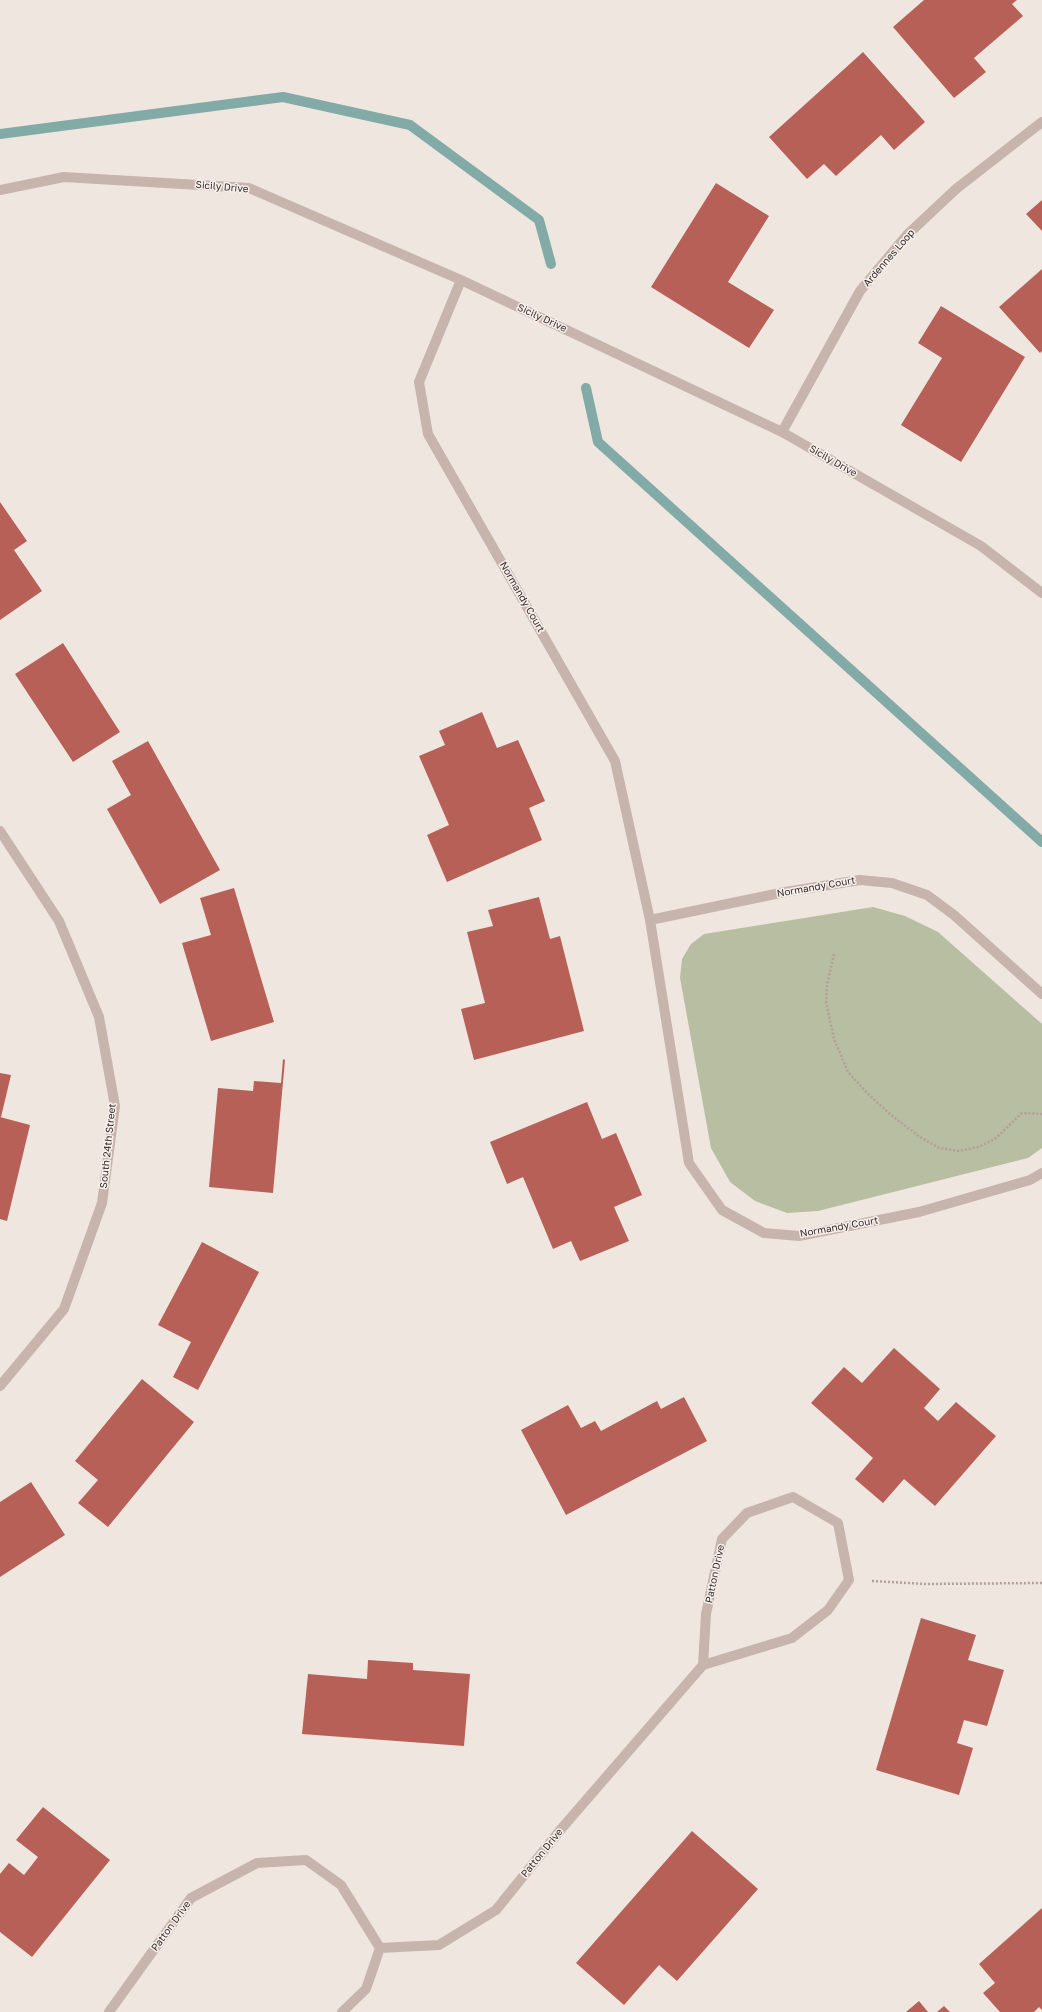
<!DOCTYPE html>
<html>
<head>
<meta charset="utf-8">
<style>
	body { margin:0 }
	canvas { display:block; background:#f0e6e0 }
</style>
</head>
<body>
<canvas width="1042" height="2012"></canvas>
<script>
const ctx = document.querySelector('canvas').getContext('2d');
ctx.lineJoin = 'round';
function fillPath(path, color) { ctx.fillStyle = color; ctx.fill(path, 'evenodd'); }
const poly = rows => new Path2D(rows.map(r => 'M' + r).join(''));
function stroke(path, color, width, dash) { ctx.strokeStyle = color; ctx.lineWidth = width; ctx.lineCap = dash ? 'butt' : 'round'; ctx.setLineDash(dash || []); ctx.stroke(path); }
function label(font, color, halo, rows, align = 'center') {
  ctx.font = font + ' "Golos Text",sans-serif'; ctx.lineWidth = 3; ctx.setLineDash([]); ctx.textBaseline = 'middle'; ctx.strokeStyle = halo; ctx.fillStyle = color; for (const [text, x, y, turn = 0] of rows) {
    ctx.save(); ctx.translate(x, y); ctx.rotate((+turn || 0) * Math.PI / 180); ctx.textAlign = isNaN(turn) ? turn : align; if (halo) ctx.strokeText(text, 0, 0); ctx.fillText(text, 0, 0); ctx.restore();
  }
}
fillPath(poly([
	[873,907,905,916,938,932,1042,1024,1042,1148,1028,1158,818,1211,787,1213,755,1201,730,1182,711,1148,680,978,682,959,691,944,704,934]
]), '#b8bea1');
stroke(poly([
	[0,134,283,97,410,125,539,220,551,264],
	[586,388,598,442,1042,842]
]), '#82aaa6', 10);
fillPath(poly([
	[924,0,1017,0,1012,4,1023,16,974,58,986,72,954,98,893,27],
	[863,52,925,122,894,150,881,135,836,176,824,164,807,179,769,137],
	[716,183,769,216,728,282,774,310,749,348,651,287],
	[1042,200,1042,231,1026,214],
	[1042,269,1042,351,1040,353,999,307],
	[941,306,1025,357,961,462,901,425,942,358,918,343],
	[0,502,27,541,14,550,42,591,0,620],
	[63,643,120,732,73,762,15,674],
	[482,712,497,748,518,740,545,801,529,808,542,840,447,882,427,835,449,825,419,756,445,745,439,731],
	[148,741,220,870,160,904,107,809,131,795,112,761],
	[234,888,274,1022,211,1041,182,943,211,935,200,898],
	[539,897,550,939,560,936,584,1031,474,1060,461,1009,485,1003,467,932,493,926,488,910],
	[283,1059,285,1060,273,1193,209,1187,218,1088,253,1091,254,1081,281,1083],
	[0,1073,11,1075,1,1117,0,1117],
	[587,1102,602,1139,616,1133,642,1195,614,1207,629,1241,580,1261,571,1241,553,1249,523,1177,507,1184,490,1142],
	[0,1117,30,1125,7,1221,0,1219],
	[202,1242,259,1272,198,1390,173,1377,191,1342,158,1325],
	[894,1348,940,1389,924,1408,938,1421,956,1402,996,1436,935,1506,904,1479,883,1503,855,1479,873,1458,811,1403,844,1367,862,1383],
	[142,1379,194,1422,108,1527,78,1503,98,1480,75,1461],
	[684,1397,707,1441,566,1515,521,1430,568,1405,581,1428,595,1421,601,1431,657,1401,661,1409],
	[31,1482,65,1535,0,1577,0,1502],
	[921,1618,976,1635,968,1660,1004,1670,987,1726,964,1720,957,1743,973,1748,959,1795,876,1770],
	[368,1660,413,1663,413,1670,470,1674,464,1746,302,1734,308,1674,367,1679],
	[43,1807,110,1860,32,1957,0,1932,0,1874,9,1863,24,1875,38,1857,16,1840],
	[692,1831,758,1889,677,1981,659,1965,624,2005,576,1963],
	[1042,1908,1042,2010,1039,2007,1034,2012,1000,2012,983,1993,995,1983,979,1964],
	[919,2001,928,2012,906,2012],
	[944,2006,950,2012,937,2012]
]), '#b76057');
stroke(poly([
	[834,954,827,985,826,1002,834,1039,848,1072,868,1094,891,1115,920,1137,939,1148,959,1151,978,1147,995,1139,1022,1113,1042,1114],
	[872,1581,926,1584,1042,1583]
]), '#b39f97', 2.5, [2, 2]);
stroke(poly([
	[0,190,64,177,249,188,461,280,782,432,981,546,1042,593],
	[461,280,419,382,428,434,615,761,650,920,689,1163,722,1210,764,1233,799,1236,919,1212,1030,1180,1042,1173],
	[782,432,860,291,907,235,956,189,1042,122],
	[0,831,59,921,99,1017,115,1106,102,1203,64,1309,0,1386],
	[650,920,785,892,860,880,892,883,927,895,954,915,1042,994],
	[380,1948,439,1945,496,1910,562,1828,703,1665,792,1638,828,1610,849,1580,838,1523,793,1497,747,1513,722,1539,706,1614,703,1665],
	[109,2012,191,1898,257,1863,306,1860,341,1885,380,1948,366,1989,342,2012]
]), '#c7b5ad', 10);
label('10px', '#362d2b', '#f8f1ec', [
	["Sicily Drive",222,187,5],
	["Ardennes Loop",889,258,-49],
	["Sicily Drive",542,318,25],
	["Sicily Drive",833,461,30],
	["Normandy Court",522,597,60],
	["Normandy Court",816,887,-10],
	["South 24th Street",108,1146,-84],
	["Normandy Court",839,1227,-10],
	["Patton Drive",715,1574,-78],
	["Patton Drive",542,1853,-51],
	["Patton Drive",171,1926,-54]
]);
</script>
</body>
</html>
